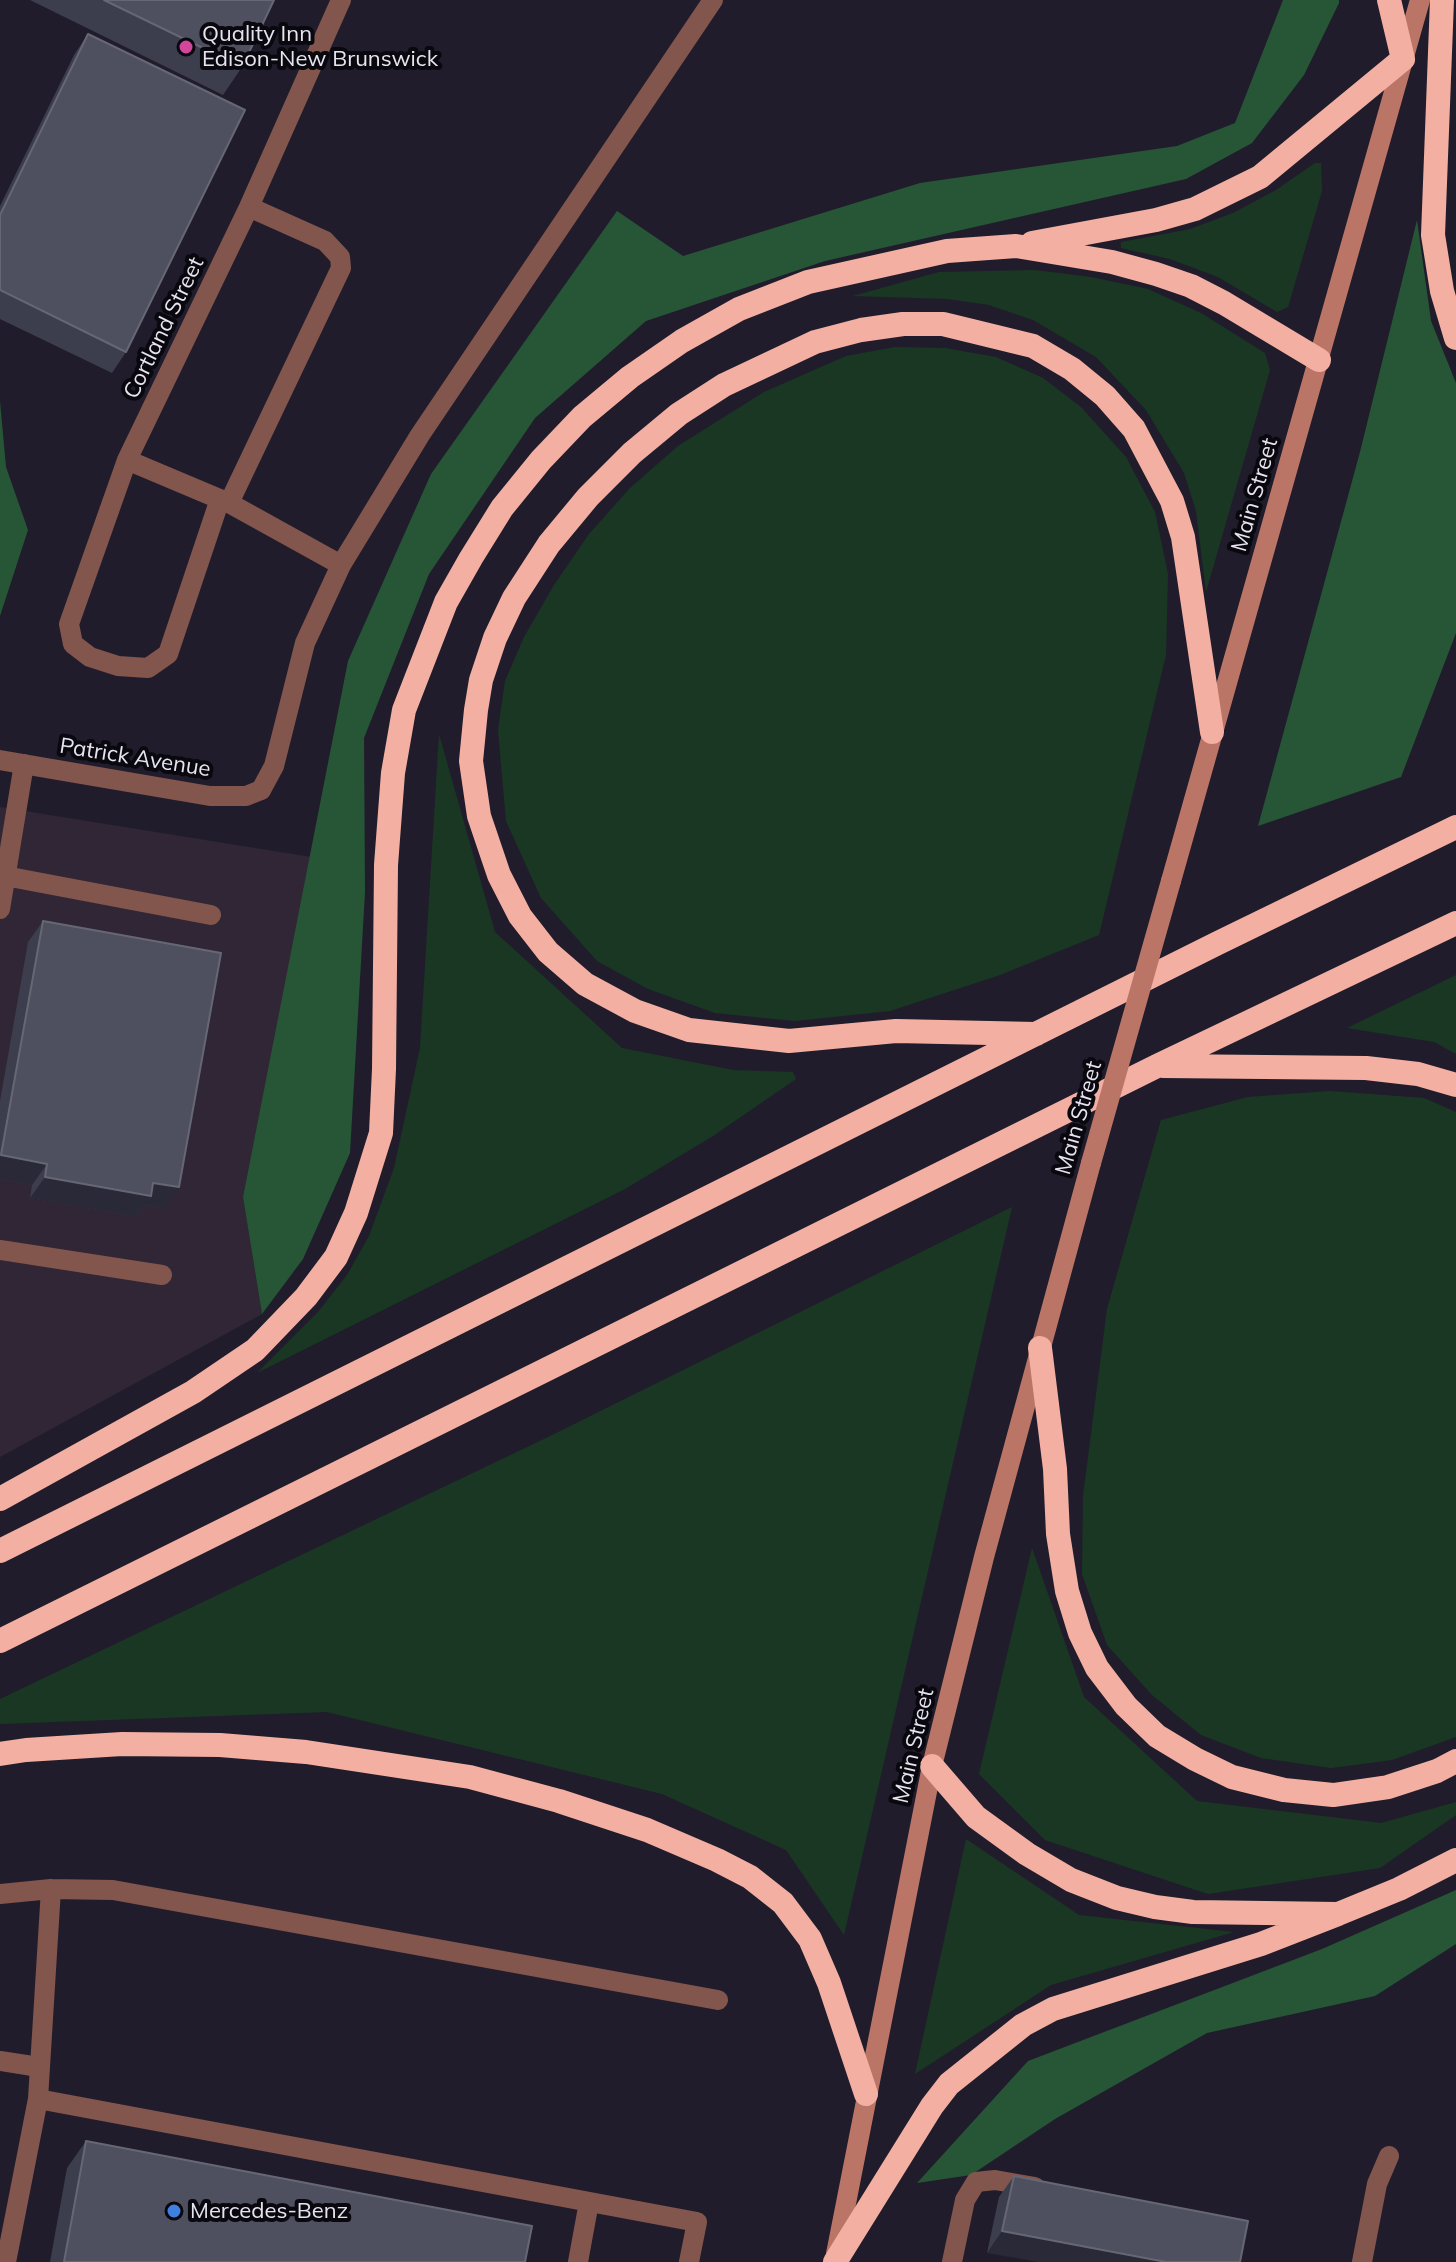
<!DOCTYPE html>
<html>
<head>
<meta charset="utf-8">
<style>
	body { margin:0 }
	canvas { display:block; background:#201c2b }
</style>
</head>
<body>
<canvas width="1456" height="2262"></canvas>
<script>
const ctx = document.querySelector('canvas').getContext('2d');
ctx.lineJoin = 'round';
function fillPath(path, color) { ctx.fillStyle = color; ctx.fill(path, 'evenodd'); }
const poly = rows => new Path2D(rows.map(r => 'M' + r).join(''));
function stroke(path, color, width, dash) { ctx.strokeStyle = color; ctx.lineWidth = width; ctx.lineCap = dash ? 'butt' : 'round'; ctx.setLineDash(dash || []); ctx.stroke(path); }
function label(font, color, halo, rows, align = 'center') {
  ctx.font = font + ' Mulish,sans-serif'; ctx.lineWidth = 8; ctx.setLineDash([]); ctx.textBaseline = 'middle'; ctx.strokeStyle = halo; ctx.fillStyle = color; for (const [text, x, y, turn = 0] of rows) {
    ctx.save(); ctx.translate(x, y); ctx.rotate((+turn || 0) * Math.PI / 180); ctx.textAlign = isNaN(turn) ? turn : align; if (halo) ctx.strokeText(text, 0, 0); ctx.fillText(text, 0, 0); ctx.restore();
  }
}
fillPath(poly([
	[0,807,311,857,243,1197,262,1314,0,1457]
]), '#302635');
fillPath(poly([
	[1315,163,1321,163,1322,191,1288,307,1277,312,1218,277,1170,259,1121,248,1121,242,1190,229,1233,213,1276,190],
	[1035,270,1091,277,1148,289,1201,313,1265,353,1270,370,1206,592,1196,511,1184,473,1146,410,1096,357,1033,320,989,305,948,299,853,296,939,272],
	[895,347,945,348,996,357,1043,378,1081,407,1126,457,1155,512,1168,574,1166,655,1099,935,1000,975,890,1011,795,1021,715,1013,648,989,597,961,541,898,506,821,498,730,505,681,524,637,554,585,589,534,630,488,678,446,764,392,846,356],
	[439,734,495,932,622,1048,733,1070,793,1072,796,1079,713,1136,625,1189,257,1373,318,1312,347,1275,369,1236,394,1168,420,1048],
	[1456,975,1456,1054,1434,1042,1347,1028],
	[1330,1091,1424,1098,1456,1112,1456,1737,1392,1760,1331,1768,1261,1758,1201,1735,1152,1695,1107,1645,1082,1574,1083,1496,1107,1309,1161,1120,1248,1097],
	[1012,1207,844,1935,786,1850,662,1794,327,1712,0,1724,0,1699,544,1439],
	[1032,1548,1084,1697,1197,1801,1381,1823,1456,1802,1456,1815,1380,1868,1208,1894,1045,1840,979,1774],
	[966,1839,1079,1915,1234,1932,1051,1985,915,2074]
]), '#193723');
fillPath(poly([
	[1283,0,1339,0,1339,3,1304,75,1252,143,1186,179,825,261,646,321,535,418,429,574,364,738,365,892,350,1153,303,1259,262,1314,243,1197,348,661,431,474,617,211,683,256,920,183,1177,146,1235,123],
	[1417,220,1431,321,1456,383,1456,633,1401,777,1258,826,1360,452],
	[0,401,6,467,28,530,0,616],
	[1456,1890,1456,1944,1375,1996,1207,2033,1055,2119,971,2175,917,2183,1028,2061,1322,1949]
]), '#265636');
stroke(poly([
	[127,460,69,624,73,644,90,657,118,666,148,668,168,654,220,499],
	[229,503,341,268,340,257,325,241,249,207],
	[341,565,420,435,713,0],
	[261,790,274,766,305,643,341,565,229,503,127,460,249,207,341,0],
	[5,876,211,915],
	[0,909,24,764],
	[0,1250,162,1275],
	[0,1894,51,1889,113,1890,718,2000],
	[0,2061,39,2067],
	[38,2099,697,2222,689,2262],
	[6,2262,38,2099,51,1889],
	[578,2262,589,2202],
	[952,2262,965,2200,976,2182,995,2180,1035,2187],
	[1362,2262,1377,2184,1389,2156]
]), '#82564d', 20);
stroke(poly([
	[0,760,210,796,246,796,261,790]
]), '#82564d', 20);
stroke(poly([
	[1171,881,1420,0],
	[836,2254,932,1766,984,1557,1091,1163]
]), '#bb7566', 20);
stroke(poly([
	[1442,0,1433,235,1442,291,1456,338],
	[1032,243,1156,220,1195,209,1260,177,1403,59,1389,0],
	[1036,1034,896,1031,789,1041,689,1030,635,1011,585,984,548,952,520,916,499,875,479,816,471,761,476,710,481,680,495,638,514,598,549,544,588,497,632,453,679,414,724,385,815,342,861,330,903,324,943,324,1033,346,1072,369,1105,396,1134,429,1172,501,1183,537,1212,732],
	[1163,1066,1366,1068,1418,1074,1456,1085],
	[1040,1348,1055,1469,1058,1534,1067,1591,1080,1633,1097,1668,1126,1706,1157,1736,1195,1759,1232,1777,1284,1790,1333,1795,1388,1787,1437,1771,1456,1761],
	[0,1499,193,1392,255,1350,306,1297,336,1257,356,1213,381,1133,384,1069,386,865,393,773,404,710,446,602,471,558,502,508,541,460,582,417,630,377,682,341,739,309,808,282,947,251,1016,246,1112,262,1156,274,1191,286,1224,303,1319,360],
	[0,1551,1218,943,1456,827],
	[0,1641,1157,1066,1456,923],
	[0,1754,26,1750,122,1744,220,1745,306,1752,470,1777,559,1801,647,1830,717,1860,750,1877,783,1903,810,1939,829,1983,866,2094],
	[932,1766,976,1817,1027,1854,1071,1880,1117,1898,1155,1907,1193,1912,1338,1914,1399,1889,1456,1860],
	[835,2262,932,2106,949,2084,1023,2025,1053,2009,1261,1944,1338,1914]
]), '#f3b0a2', 24);
stroke(poly([
	[1091,1163,1171,881]
]), '#bb7566', 20);
fillPath(poly([
	[30,0,274,0,242,67,223,95],
	[88,34,126,352,112,373,0,319,0,206,74,55],
	[43,921,164,1209,144,1205,136,1217,30,1198,32,1185,0,1179,0,1101,28,942],
	[86,2141,525,2262,50,2262,67,2168],
	[1014,2176,1248,2221,987,2253,999,2197]
]), '#3c3e4d');
fillPath(poly([
	[1,1155,47,1164,32,1185,0,1179,0,1157],
	[45,1177,153,1183,179,1187,164,1209,144,1205,136,1217,30,1198],
	[1002,2231,1166,2262,1038,2262,987,2253]
]), '#292938');
const building = poly([
	[104,0,274,0,242,67,104,0],
	[88,34,245,110,126,352,0,290,0,215,88,34],
	[43,921,221,953,179,1187,153,1183,151,1196,45,1177,47,1164,1,1155,43,921],
	[86,2141,532,2226,525,2262,64,2262,86,2141],
	[1014,2176,1248,2221,1240,2262,1166,2262,1002,2231,1014,2176]
]);
fillPath(building, '#4e4f5f');
stroke(building, '#666775', 2);
for (const [x, y, r, color] of [
	[186,47,8,"#d1479c"],
	[174,2211,8,"#3f7fe0"]
]) { const dot = new Path2D(); dot.arc(x, y, r, 0, 2 * Math.PI); ctx.fillStyle = color; ctx.fill(dot); stroke(dot, '#09080e', 3); }
label('22px', '#e7e4ef', '#09080e', [
	["Quality Inn",202,34],
	["Edison-New Brunswick",202,59],
	["Mercedes-Benz",190,2211]
], 'left');
label('22px', '#e7e4ef', '#09080e', [
	["Cortland Street",164,328,-64],
	["Main Street",1255,495,-74],
	["Patrick Avenue",135,758,9],
	["Main Street",1079,1118,-74],
	["Main Street",914,1746,-77]
]);
</script>
</body>
</html>
